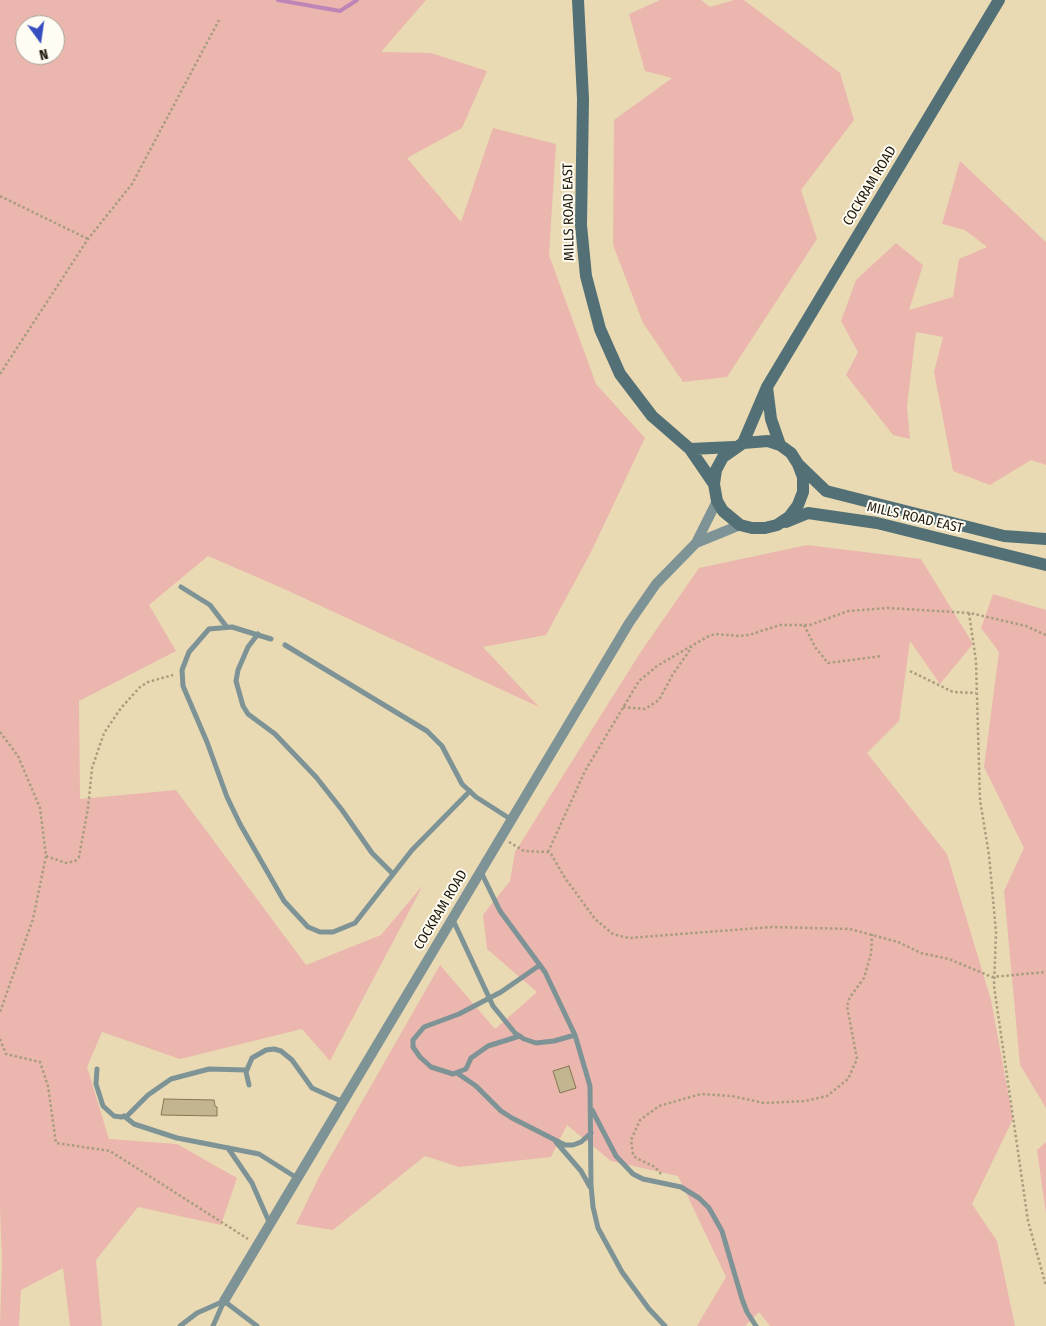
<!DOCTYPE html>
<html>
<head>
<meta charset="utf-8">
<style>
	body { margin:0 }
	#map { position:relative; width:1046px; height:1326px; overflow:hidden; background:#e9dab4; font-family:"Fira Sans Condensed",sans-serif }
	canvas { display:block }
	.north { position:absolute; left:15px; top:15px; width:50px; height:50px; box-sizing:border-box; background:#fffcf4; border:1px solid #a5a196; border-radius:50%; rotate:166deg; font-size:14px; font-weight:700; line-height:20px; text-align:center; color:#1d1809 }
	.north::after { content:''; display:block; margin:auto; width:18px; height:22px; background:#364ec0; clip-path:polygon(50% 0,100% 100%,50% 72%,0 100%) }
</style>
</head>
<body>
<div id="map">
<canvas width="1046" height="1326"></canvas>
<div class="north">N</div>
</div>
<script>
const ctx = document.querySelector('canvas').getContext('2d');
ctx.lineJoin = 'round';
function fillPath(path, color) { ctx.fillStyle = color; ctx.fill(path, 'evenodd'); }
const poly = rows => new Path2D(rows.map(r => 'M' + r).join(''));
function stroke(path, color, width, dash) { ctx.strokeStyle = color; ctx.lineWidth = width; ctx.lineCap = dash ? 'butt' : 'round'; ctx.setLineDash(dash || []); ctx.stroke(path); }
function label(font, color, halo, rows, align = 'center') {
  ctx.font = font + ' "Fira Sans Condensed",sans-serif'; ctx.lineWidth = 4; ctx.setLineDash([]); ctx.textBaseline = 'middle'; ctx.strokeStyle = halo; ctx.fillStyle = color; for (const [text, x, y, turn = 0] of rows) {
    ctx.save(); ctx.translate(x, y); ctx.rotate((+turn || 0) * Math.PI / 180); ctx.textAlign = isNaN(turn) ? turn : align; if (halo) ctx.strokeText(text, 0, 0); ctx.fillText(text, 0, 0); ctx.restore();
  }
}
fillPath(poly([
	[0,0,426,0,381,52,431,53,487,71,462,128,407,158,461,222,493,128,556,144,549,255,596,384,645,438,591,552,546,635,483,647,539,707,282,588,208,556,149,605,176,651,79,701,80,799,176,790,306,965,381,935,423,885,330,1061,302,1029,180,1059,102,1032,87,1067,109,1139,177,1144,237,1178,221,1225,138,1207,96,1260,102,1326,70,1326,63,1268,21,1290,19,1326,0,1326,2,1260,0,1209],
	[25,25,55,25,55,55,25,55],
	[660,0,701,0,710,7,734,0,744,0,840,73,854,120,801,190,817,239,727,377,683,382,643,323,613,245,614,120,672,78,645,71,629,14],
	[960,161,1046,242,1046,465,1031,460,990,485,953,471,934,372,943,337,916,332,907,406,910,439,893,435,846,375,858,352,841,321,856,280,896,243,923,265,909,310,953,297,959,259,987,247,965,230,942,224],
	[807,545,921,559,973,644,940,684,910,641,899,721,867,753,947,854,991,1000,1013,1119,972,1204,997,1241,1015,1326,770,1326,759,1312,745,1326,697,1326,726,1277,678,1176,611,1161,567,1125,551,1157,459,1167,425,1156,333,1230,296,1224,320,1175,440,965,495,1029,537,992,487,949,483,915,510,881,515,852,640,653,699,568],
	[993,594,1046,610,1046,1108,1020,1065,1004,891,1024,848,984,767,999,652,981,628],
	[1046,1142,1046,1214,1037,1150]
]), '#ebb6ae');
stroke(poly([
	[278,0,340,11,357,0]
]), '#be85b9', 4);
const building = poly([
	[569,1066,576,1088,560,1093,553,1071,569,1066],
	[164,1099,214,1100,215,1106,217,1107,217,1116,161,1115,164,1099]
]);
fillPath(building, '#c3b590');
stroke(building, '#857754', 1);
stroke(poly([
	[0,196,88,239],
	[0,374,88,239,132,184,219,20],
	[969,613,976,661,980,800,989,855,996,932,994,986,1028,1221,1046,1286],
	[804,625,815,647,828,663,882,656],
	[910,671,953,692,976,693],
	[623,707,645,709,659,700,673,674,692,647],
	[0,732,18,756,40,808,46,856,33,919,0,1012],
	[509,842,524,851,548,852,551,854,565,878,595,919,613,934,620,936,629,938,772,927,850,929,898,942,921,953,949,959,992,977,1046,972],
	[548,852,585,771,639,681,657,666,707,637,715,634,740,636,749,635,780,625,810,625,848,611,888,608,970,613,1026,626,1046,635],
	[46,856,66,863,75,861,79,857,88,808,92,768,104,733,121,708,140,687,148,682,173,675],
	[0,1039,6,1054,40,1062,48,1086,56,1143,110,1151,248,1239],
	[661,1174,655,1167,636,1158,633,1154,631,1140,640,1120,659,1106,701,1094,732,1096,764,1103,805,1101,827,1096,848,1079,857,1059,847,1006,850,997,864,978,871,954,872,934]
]), '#a99d7e', 2.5, [2.5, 2.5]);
stroke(poly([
	[181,587,210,605,226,626],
	[258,634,248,647,238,670,236,681,243,706,248,714,275,734,316,777,342,810,372,853,393,874],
	[271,639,232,627,209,629,189,652,182,670,183,686,207,742,227,797,240,824,284,901,308,927,320,932,333,932,355,923,412,850,470,791],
	[285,645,427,731,442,746,462,784,476,797,512,820],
	[481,872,500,911,545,972,575,1035,590,1086,591,1185,593,1207,598,1228,622,1272,649,1309,665,1326],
	[453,920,493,1006,515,1033,524,1039,536,1043,554,1041,575,1035],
	[520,1036,488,1046,471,1058,466,1069,453,1074,431,1067,420,1057,413,1047,413,1040,424,1027,459,1014,501,992,540,965],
	[97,1069,96,1084,103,1106,114,1116,121,1117,127,1116,148,1095,171,1079,209,1069,246,1070],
	[457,1073,476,1086,501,1111,512,1118,565,1145,573,1145,581,1142,591,1133],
	[249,1085,246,1072,252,1058,266,1050,274,1049,281,1051,292,1060,312,1088,343,1102],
	[592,1110,616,1156,633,1174,643,1179,681,1187,699,1198,709,1208,722,1231,742,1299,747,1312,756,1326],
	[124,1116,134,1124,177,1138,259,1154,297,1178],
	[556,1142,581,1171,590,1187],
	[228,1148,252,1183,270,1224],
	[224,1301,257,1326],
	[180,1326,197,1313,224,1301],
	[213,1326,224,1301]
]), '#7e9396', 5);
stroke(poly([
	[696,543,740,525],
	[224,1301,629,623,656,584,696,543,717,501]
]), '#7e9396', 10);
stroke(poly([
	[578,0,583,99,581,225,586,276,600,329,620,374,652,416,690,449,714,484],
	[767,387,771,419,780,445],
	[743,443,767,387,999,0],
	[690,449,734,447],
	[798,464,803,477,803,492,798,505,789,517,777,525,765,528,752,528,740,525,723,511,717,501,714,484,716,470,723,457,743,443,768,441,780,445,791,453,798,464,826,491,1004,536,1046,539],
	[786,522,808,513,877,523,1046,565]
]), '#527075', 12);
label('14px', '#1d1809', '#fffcf4', [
	["COCKRAM ROAD",870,186,-59],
	["MILLS ROAD EAST",569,212,-91],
	["MILLS ROAD EAST",915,518,13],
	["COCKRAM ROAD",441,910,-59]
]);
</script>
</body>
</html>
